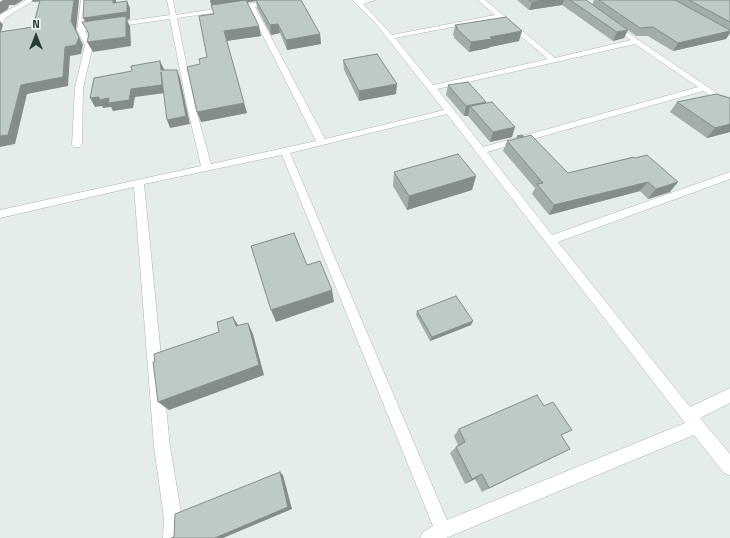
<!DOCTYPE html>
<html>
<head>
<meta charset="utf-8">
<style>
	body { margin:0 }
	#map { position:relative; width:730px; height:538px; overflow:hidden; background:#e5ede9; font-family:"Titillium Web",sans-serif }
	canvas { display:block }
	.north { position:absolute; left:16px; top:16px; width:40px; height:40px; -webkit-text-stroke:3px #f5f9f7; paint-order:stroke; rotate:0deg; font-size:11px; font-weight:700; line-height:16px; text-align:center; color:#263d36 }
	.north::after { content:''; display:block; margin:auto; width:14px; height:18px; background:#263d36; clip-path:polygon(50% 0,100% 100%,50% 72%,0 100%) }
</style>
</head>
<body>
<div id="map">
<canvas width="730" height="538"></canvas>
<div class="north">N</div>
</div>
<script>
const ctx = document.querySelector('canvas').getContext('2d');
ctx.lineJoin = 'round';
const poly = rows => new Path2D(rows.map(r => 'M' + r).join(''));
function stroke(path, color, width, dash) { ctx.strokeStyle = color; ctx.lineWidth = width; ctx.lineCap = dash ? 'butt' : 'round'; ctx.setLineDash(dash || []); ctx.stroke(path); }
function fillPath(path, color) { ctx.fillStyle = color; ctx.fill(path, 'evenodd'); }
const minor = poly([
	[26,0,34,0,5,18,2,24,0,25,0,15,26,0],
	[81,0,87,0,85,27,170,15,167,0,173,0,176,15,272,0,285,0,255,7,325,139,444,110,373,20,352,0,375,0,363,4,392,35,495,15,478,0,485,0,555,58,631,40,610,25,615,24,730,102,730,109,703,91,487,152,552,235,730,172,730,179,558,242,690,407,730,388,730,403,700,418,730,454,730,475,724,473,694,435,446,538,420,538,423,532,433,526,282,155,144,184,170,447,182,518,181,538,163,538,164,518,154,447,134,187,0,218,0,210,201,166,187,106,170,19,85,31,93,45,83,88,82,145,80,147,74,147,72,145,75,88,85,45,77,30,81,0],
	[249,8,316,141,211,164,195,106,177,18,249,8],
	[499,18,548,59,433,85,395,38,499,18],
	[635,44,698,87,483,147,437,89,635,44],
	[447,114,685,423,447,520,290,153,447,114]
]);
stroke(minor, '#a8b5b0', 1);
fillPath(minor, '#fff');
fillPath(poly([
	[210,0,301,0,320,34,321,44,287,50,280,33,271,35,257,8,256,1,247,2,261,36,226,41,247,113,201,122,200,64,207,57,214,14],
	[517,0,594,0,586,0,592,5,594,0,730,0,730,33,726,39,673,51,648,36,636,36,628,30,624,38,613,41,562,5,529,10],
	[455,25,519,41,490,47,489,48,469,52,454,38,454,36,453,35],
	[343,60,396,94,359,101,344,70],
	[448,85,486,103,512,137,490,142,468,116,464,116,446,95],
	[677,102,730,132,707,138,670,112],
	[517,136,524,137,568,173,634,157,670,192,648,199,640,191,549,215,532,194,535,188,503,151,507,141,516,139],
	[394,172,476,176,472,190,407,210,393,186],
	[417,311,471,325,430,341,416,315],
	[459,429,562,436,570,449,482,492,475,479,465,484,450,453,458,445,454,436]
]), '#a3aea9');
fillPath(poly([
	[3,0,23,0,15,5,9,5,8,9,0,14,0,2],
	[32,0,46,0,46,1,33,2],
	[74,0,79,0,76,30,83,45,81,54,70,56,68,86,27,94,15,144,0,147,0,136,21,85,65,47,71,21],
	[113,0,116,0,116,10,113,3],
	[210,0,256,0,256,1,212,8],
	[543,0,564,0,562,5,529,10,532,2],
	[127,1,130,8,130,19,127,20,130,26,131,46,93,52,87,42,126,37,87,25,83,18],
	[0,21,3,25,0,35],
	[278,24,280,33,271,35,270,25],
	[259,26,261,36,226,41,224,31],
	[628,30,624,38,613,41,617,32],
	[522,31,519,41,490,47,489,48,469,52,471,42,490,37],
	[730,31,730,33,726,39,673,51,678,43],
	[320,34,321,44,287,50,286,40],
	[160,61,164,69,164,78,161,70],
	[177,70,180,78,190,124,170,128,167,120],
	[161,72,165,93,135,97,133,108,113,111,111,107,103,108,102,106,95,107,90,98,99,97,131,89],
	[397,84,396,94,359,101,359,91],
	[486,102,483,112,470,106,468,116,464,116,466,106],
	[244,103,247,113,201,122,197,112],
	[730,124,730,132,707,138,715,128],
	[515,127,512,137,490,142,493,132],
	[476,176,472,190,407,210,409,196],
	[648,182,640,191,549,215,554,205],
	[678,182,670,192,648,199,656,189],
	[332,290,334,302,276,322,271,310],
	[233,317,240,328,236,326],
	[473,321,471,325,430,341,432,337],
	[248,323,253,334,264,375,169,410,158,402],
	[280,472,283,475,292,509,223,538,215,538],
	[482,474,475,479,465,484,472,479]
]), '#848d8a');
const building = poly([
	[40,0,74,0,71,21,79,37,76,45,65,47,63,77,21,85,8,135,0,136,0,32,33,27,40,0],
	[84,0,113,0,113,3,127,1,127,12,83,18,84,0],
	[246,0,259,26,224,31,244,103,197,112,187,67,200,64,199,59,207,57,199,16,214,14,211,5,246,0],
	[256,0,301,0,320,34,286,40,278,24,270,25,256,0],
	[529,0,543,0,532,2,529,0],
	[570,0,586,0,628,30,617,32,570,0],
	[599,0,675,0,730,30,730,31,678,43,653,27,640,28,599,0],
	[689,0,730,0,730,22,689,0],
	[126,16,126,37,87,42,89,34,82,22,126,16],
	[506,17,522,31,490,37,492,39,471,42,456,28,458,28,455,25,506,17],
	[377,54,397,84,359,91,343,60,377,54],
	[160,61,161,70,177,70,186,116,167,120,161,72,162,85,131,89,129,100,108,103,109,98,99,100,99,97,90,98,94,78,132,71,131,66,160,61],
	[468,82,486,102,466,106,448,85,468,82],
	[716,94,730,98,730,124,715,128,677,102,716,94],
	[492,102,515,127,493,132,470,106,492,102],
	[522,135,524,137,531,135,568,173,634,157,635,158,647,155,678,182,656,189,648,182,554,205,537,184,543,183,507,141,523,137,517,136,522,135],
	[458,154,476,176,409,196,394,172,458,154],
	[294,233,307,265,320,261,332,290,271,310,251,246,294,233],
	[456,296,473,321,432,337,417,311,456,296],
	[233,317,236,326,248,323,259,365,158,402,153,362,155,362,154,354,219,332,217,322,233,317],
	[537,395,544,406,553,402,572,430,561,435,570,449,489,488,482,474,472,479,456,447,465,442,459,429,537,395],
	[280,472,288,507,215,538,171,538,174,537,175,514,280,472]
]);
fillPath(building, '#bdcac5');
stroke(building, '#848d8a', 1);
</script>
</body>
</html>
